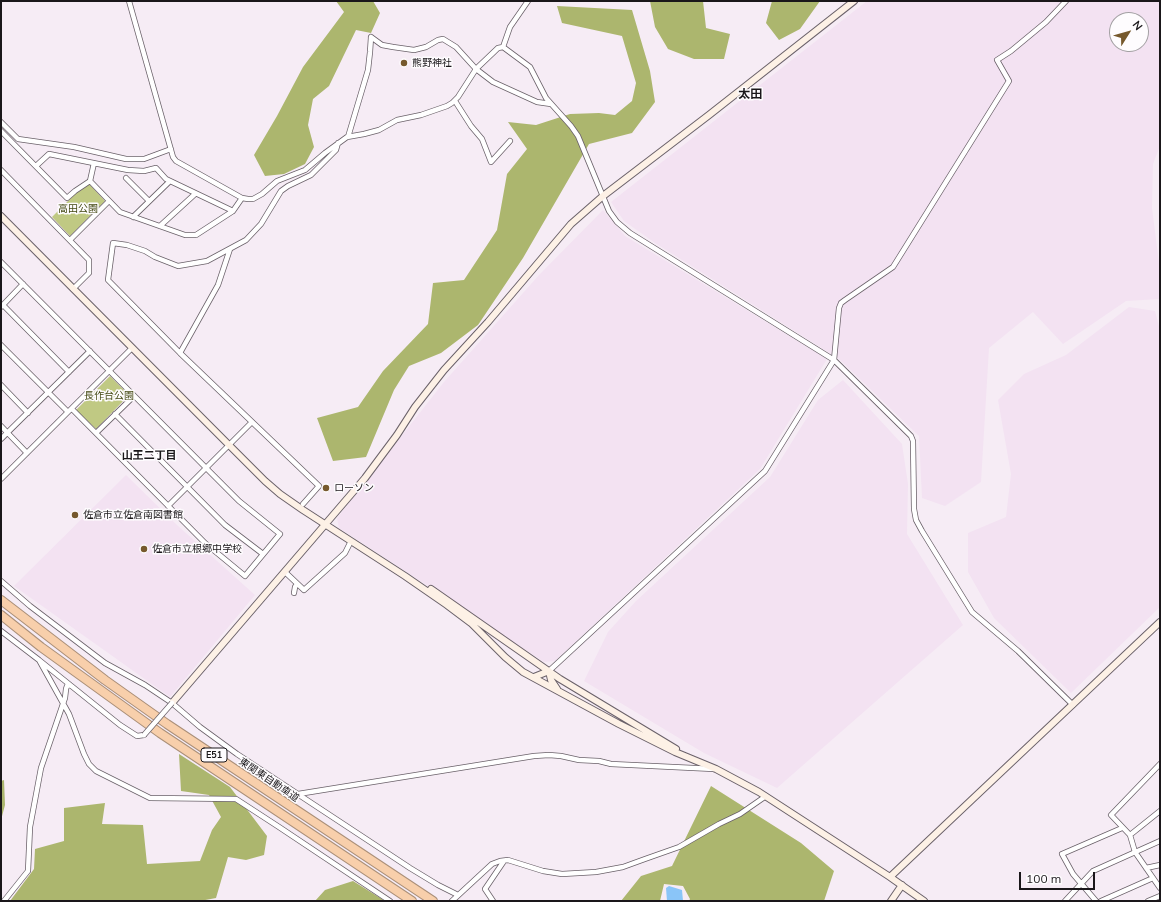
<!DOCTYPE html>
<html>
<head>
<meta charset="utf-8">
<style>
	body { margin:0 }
	#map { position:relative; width:1161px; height:902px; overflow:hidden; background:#f6ecf5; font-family:Mulish,sans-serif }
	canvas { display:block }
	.frame { position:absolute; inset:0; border:2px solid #1a171a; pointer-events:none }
	.north { position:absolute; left:1109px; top:12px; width:40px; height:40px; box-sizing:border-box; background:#fefcfe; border:1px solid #a3a0a3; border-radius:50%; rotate:53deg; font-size:11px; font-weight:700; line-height:16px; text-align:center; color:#1a171a }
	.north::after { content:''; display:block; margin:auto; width:14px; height:18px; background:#76592d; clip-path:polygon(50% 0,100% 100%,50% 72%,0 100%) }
	.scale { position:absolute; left:1019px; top:872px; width:76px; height:18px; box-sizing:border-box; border:2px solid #1a171a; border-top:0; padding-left:5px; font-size:12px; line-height:14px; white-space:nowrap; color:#1a171a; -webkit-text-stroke:3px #fefcfe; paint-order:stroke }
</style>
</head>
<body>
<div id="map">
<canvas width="1161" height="902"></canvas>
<div class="frame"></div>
<div class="north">N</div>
<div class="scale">100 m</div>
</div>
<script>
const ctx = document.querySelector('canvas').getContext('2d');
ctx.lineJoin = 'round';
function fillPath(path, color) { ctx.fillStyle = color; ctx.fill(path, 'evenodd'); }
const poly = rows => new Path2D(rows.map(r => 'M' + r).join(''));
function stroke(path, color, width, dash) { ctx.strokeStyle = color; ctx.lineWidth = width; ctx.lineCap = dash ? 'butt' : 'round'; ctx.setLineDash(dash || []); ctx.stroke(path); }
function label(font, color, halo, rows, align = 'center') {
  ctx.font = font + ' Mulish,"Noto Sans JP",sans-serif'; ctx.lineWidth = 3; ctx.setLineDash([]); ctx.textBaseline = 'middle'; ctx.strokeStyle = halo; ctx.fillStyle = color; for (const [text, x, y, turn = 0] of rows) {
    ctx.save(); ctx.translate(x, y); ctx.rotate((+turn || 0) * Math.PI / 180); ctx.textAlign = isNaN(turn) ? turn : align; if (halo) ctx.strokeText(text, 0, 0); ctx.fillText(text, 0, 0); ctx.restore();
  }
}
fillPath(poly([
	[867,1,1160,1,1160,146,1153,164,1152,208,1160,271,1160,299,1126,301,1063,344,1033,312,989,348,981,482,945,506,922,498,919,436,839,359,655,243,624,221,611,202],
	[1117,20,1141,20,1141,44,1117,44],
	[603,210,625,236,827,359,760,469,555,661,544,662,339,528,337,518,444,382,539,275],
	[1129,307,1155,311,1160,330,1160,607,1071,693,994,618,968,572,968,533,1006,517,1011,474,998,400,1024,374,1066,355],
	[843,380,902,444,908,484,907,534,963,625,777,788,704,753,584,681,608,632,636,601,770,477,818,400],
	[126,475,177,525,255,595,170,697,14,586]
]), '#f3e2f2');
fillPath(poly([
	[88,185,90,185,105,201,70,236,52,217,76,193],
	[110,376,129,395,96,429,76,410]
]), '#c0c983');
fillPath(poly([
	[336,1,373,1,380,13,371,33,356,30,329,86,313,99,308,125,314,147,305,164,284,174,265,176,254,155,277,116,303,67,344,12],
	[650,1,703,1,706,28,730,34,724,59,694,59,668,49,655,27],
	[772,1,820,1,800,29,779,40,766,23],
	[557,6,632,10,650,71,655,102,632,133,589,144,523,258,478,325,441,353,409,366,394,390,366,457,333,461,317,418,358,407,383,371,428,324,433,283,464,280,497,230,507,174,527,149,508,122,536,125,570,114,599,113,615,115,632,101,636,83,622,36,562,23],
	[179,754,230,787,267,836,264,855,246,860,228,857,216,898,200,901,10,901,34,869,35,849,64,841,64,808,105,803,102,824,143,825,147,864,200,861,212,830,221,817,209,795,181,791],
	[4,780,5,805,1,820,1,781],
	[711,786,801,843,834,871,824,901,689,901,690,899,683,886,664,884,660,901,621,901,641,876,672,866],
	[353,881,385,901,315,901,325,890]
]), '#acb66e');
fillPath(poly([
	[669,886,682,890,683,901,667,901,666,888]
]), '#8ac5f8');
const street = poly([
	[129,1,173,157,176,161,242,198,248,199,253,199,262,194,277,181,305,170,325,153,347,137,364,134,379,130,397,120,421,115,447,106,452,103,458,97,476,69,498,48,503,47],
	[528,1,510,27,503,47,530,67,546,98,571,126,578,136,609,211,617,222,630,233,834,360,911,436,913,441,914,509,916,520,922,531,972,612,1018,651,1073,705],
	[371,37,382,45,393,47,414,50,426,47,438,40,443,39,456,47,476,69,493,82,537,102,551,104],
	[455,101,471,126,482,139,491,162,510,141],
	[1,122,18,139,74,147,126,159,144,159,171,149],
	[1,131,67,198,75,191,90,181,120,212,185,235,196,235,233,211,242,198],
	[348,137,368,70,370,52,371,37],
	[36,166,49,154,128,170,144,171,156,168,166,179,233,211],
	[1,170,89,260,89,273,73,289],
	[126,178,149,201],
	[90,181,94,163],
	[133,217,170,181],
	[160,226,195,194],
	[70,240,109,201],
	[1,262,239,501,280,534,245,576,205,543,72,409],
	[3,305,69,372],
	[1,307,23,284],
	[1,345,68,412],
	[180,353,218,285,230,249],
	[1,385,28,413],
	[115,414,225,525,263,554],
	[1,426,27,453],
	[96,433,134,396],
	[1,439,90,351],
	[1,479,132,348],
	[303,504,319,486,180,353,108,280,113,243,127,245,145,251,155,257,178,266,207,261,246,240,261,224,281,191,288,186,311,175,336,150,338,143],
	[168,506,252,422],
	[285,572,304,590,345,553,351,541],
	[1,581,30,606,105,663,145,685,172,703,200,727,237,754,410,868,438,885,458,895],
	[294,593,295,587,297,584],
	[1,631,39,660,120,725,137,736,144,735],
	[39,660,69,714,84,754,89,764,96,771,150,798,236,799,279,827,390,901],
	[549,671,765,471,834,360,839,308,841,303,845,300,893,267,1009,81,997,60,1011,51,1046,22,1066,1],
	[1160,764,1111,815,1130,835,1135,852,1160,888],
	[298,794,534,756,549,755,561,756,579,760,599,761,611,764,714,769],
	[1130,835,1160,811],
	[1146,868,1160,865],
	[4,901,28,871,30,827,41,768,65,698,66,689,67,686,70,685],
	[452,901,492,864,500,861,508,860,543,871,562,874,596,872,623,867,645,859,679,847,719,824,740,814,766,796],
	[493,901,485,889,504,861],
	[1065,901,1093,871,1160,841],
	[1096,901,1073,874,1062,854,1122,828],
	[1101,901,1153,878],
	[1148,901,1160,896]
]);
const secondary = poly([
	[1,216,229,445,265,481,280,494,303,510,405,576,447,605,471,623,505,657,523,672,619,724,675,752,716,769,759,792,890,877,924,901],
	[431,589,560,679,676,749],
	[534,677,549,671,551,680,557,689],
	[172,703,365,478,397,435,415,407,444,370,488,322,571,224,603,196,709,115,854,1],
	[890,877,1160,622],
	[891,901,902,885]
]);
const highway = poly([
	[1,600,105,680,167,724,433,901],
	[1,615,41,647,160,733,412,901]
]);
stroke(street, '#6a6169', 6);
stroke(secondary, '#6a6169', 8);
stroke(highway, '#aa8f78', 10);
stroke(street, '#fff', 4.5);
stroke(secondary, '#fdf1e6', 6);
stroke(highway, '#f8cfab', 8);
const streetBridge = poly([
	[144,735,172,703]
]);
stroke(streetBridge, '#6a6169', 6, []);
stroke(streetBridge, '#fff', 4.5);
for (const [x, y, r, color] of [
	[404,63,4,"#76592d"],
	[326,488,4,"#76592d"],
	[75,515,4,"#76592d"],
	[144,549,4,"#76592d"]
]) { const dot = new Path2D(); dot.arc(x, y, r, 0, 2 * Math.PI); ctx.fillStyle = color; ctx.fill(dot); stroke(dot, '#fefcfe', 1.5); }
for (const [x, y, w] of [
	[214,755,26]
]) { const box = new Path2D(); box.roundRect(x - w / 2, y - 7, w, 14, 3); ctx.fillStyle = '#fefcfe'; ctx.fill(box); stroke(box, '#1a171a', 1); }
label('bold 9px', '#1a171a', null, [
	["E51",214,755]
]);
label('10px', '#1a171a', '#fefcfe', [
	["熊野神社",412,63],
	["ローソン",334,488],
	["佐倉市立佐倉南図書館",83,515],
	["佐倉市立根郷中学校",152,549]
], 'left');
label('10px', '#424811', '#fefcfe', [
	["高田公園",78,209],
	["長作台公園",109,396]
]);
label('10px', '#1a171a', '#fefcfe', [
	["東関東自動車道",269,780,34]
]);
label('bold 11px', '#1a171a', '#fefcfe', [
	["山王二丁目",149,456]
]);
label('bold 12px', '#1a171a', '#fefcfe', [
	["太田",750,94]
]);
</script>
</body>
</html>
